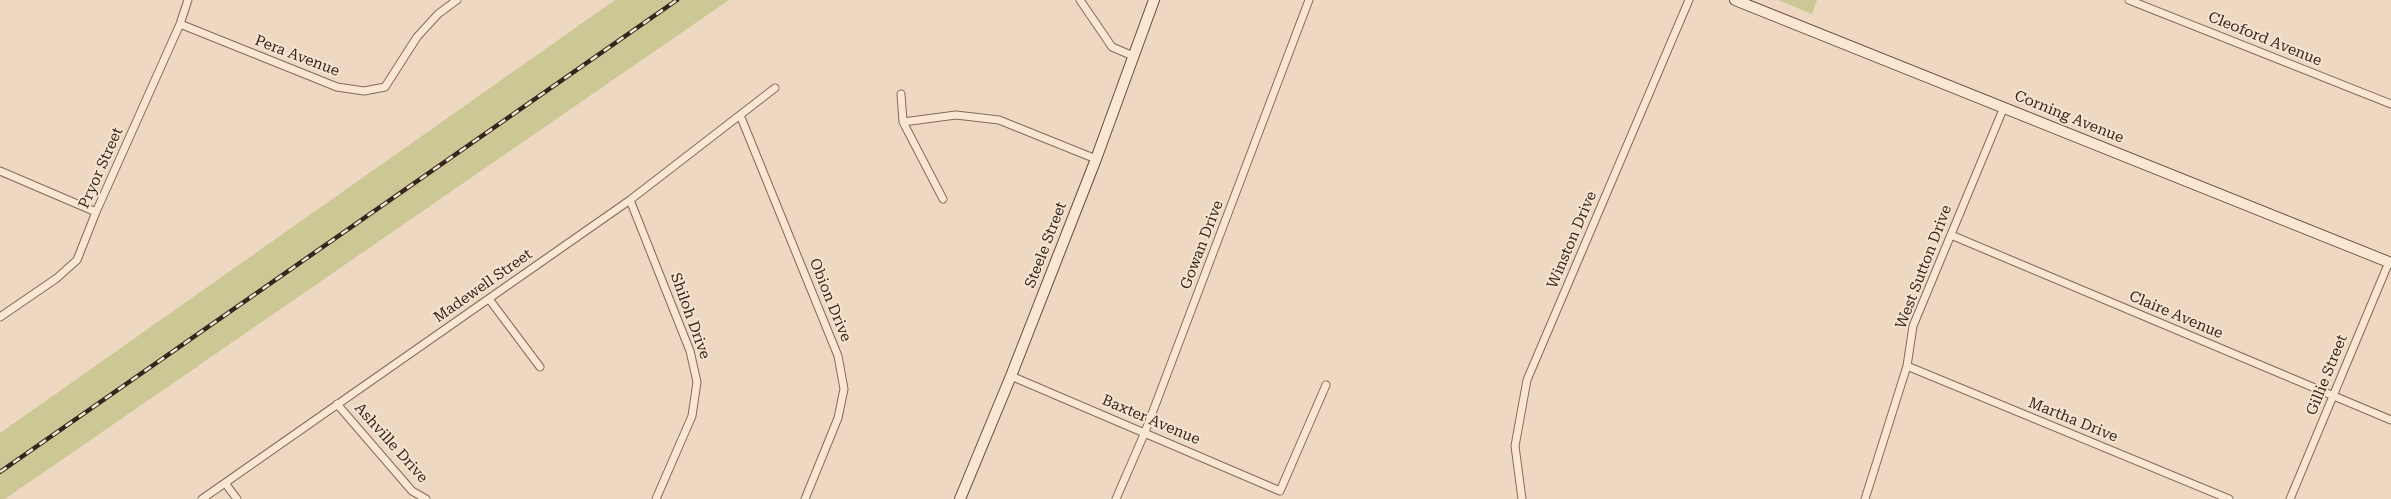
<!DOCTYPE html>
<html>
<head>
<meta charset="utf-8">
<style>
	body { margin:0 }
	canvas { display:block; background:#eed8c1 }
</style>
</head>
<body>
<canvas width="2391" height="499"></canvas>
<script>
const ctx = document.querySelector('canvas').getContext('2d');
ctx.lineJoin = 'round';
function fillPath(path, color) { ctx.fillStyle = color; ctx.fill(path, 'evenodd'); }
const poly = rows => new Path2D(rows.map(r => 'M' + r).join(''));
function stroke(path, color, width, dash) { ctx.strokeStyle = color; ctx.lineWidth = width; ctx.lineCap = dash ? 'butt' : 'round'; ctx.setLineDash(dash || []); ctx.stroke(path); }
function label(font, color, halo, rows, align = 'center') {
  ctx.font = font + ' "Roboto Serif",serif'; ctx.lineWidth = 4; ctx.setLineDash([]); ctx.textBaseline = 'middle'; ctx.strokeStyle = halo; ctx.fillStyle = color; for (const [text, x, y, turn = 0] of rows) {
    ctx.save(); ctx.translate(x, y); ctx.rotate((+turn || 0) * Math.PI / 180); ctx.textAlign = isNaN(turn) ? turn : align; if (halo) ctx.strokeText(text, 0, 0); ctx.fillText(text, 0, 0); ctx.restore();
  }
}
fillPath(poly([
	[615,0,729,0,5,499,0,499,0,433],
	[1778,0,1817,0,1812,14]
]), '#ccc895');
const street = poly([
	[1080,0,1112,47,1133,56],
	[2129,0,2391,104],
	[180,24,337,87,364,91,385,87,417,37,438,14,457,0],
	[901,94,903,122,943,199],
	[740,115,838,356,844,389,838,418,805,499],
	[903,122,956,115,999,120,1096,159],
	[0,171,96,212],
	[630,200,690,351,697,382,692,416,656,499],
	[1951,235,2391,420],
	[489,299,540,367],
	[0,317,57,278,77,260,96,212,180,24,188,0],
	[1907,366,2229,499],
	[1011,376,1280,491,1326,385],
	[337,404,412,491,426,499],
	[225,483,237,499],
	[202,499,630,200,775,88],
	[1116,499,1145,432,1309,0],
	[1522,499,1515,446,1527,380,1689,0],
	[1865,499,1907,366,1913,326,2004,107],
	[2290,499,2389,262]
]);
const secondary = poly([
	[1735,0,2391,263],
	[960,499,1011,376,1096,159,1154,0]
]);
stroke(street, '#876958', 9);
stroke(secondary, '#694a3c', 12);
stroke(street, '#f9e7d4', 7);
stroke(secondary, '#f9e7d4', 10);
const rail = poly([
	[0,472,677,0]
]);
stroke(rail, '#37251d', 4.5);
stroke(rail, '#f5e4d0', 2.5, [8]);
label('15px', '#37251d', '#f5e4d0', [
	["Cleoford Avenue",2265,39,22],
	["Pera Avenue",297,56,21],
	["Corning Avenue",2069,117,22],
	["Pryor Street",101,168,-66],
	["Winston Drive",1572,240,-67],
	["Steele Street",1046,245,-69],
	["Gowan Drive",1202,245,-69],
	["West Sutton Drive",1924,267,-69],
	["Madewell Street",483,286,-35],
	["Obion Drive",830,300,68],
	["Claire Avenue",2176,315,23],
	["Shiloh Drive",690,316,70],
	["Gillie Street",2327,375,-68],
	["Baxter Avenue",1151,420,23],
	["Martha Drive",2073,420,22],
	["Ashville Drive",391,443,48]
]);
</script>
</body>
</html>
